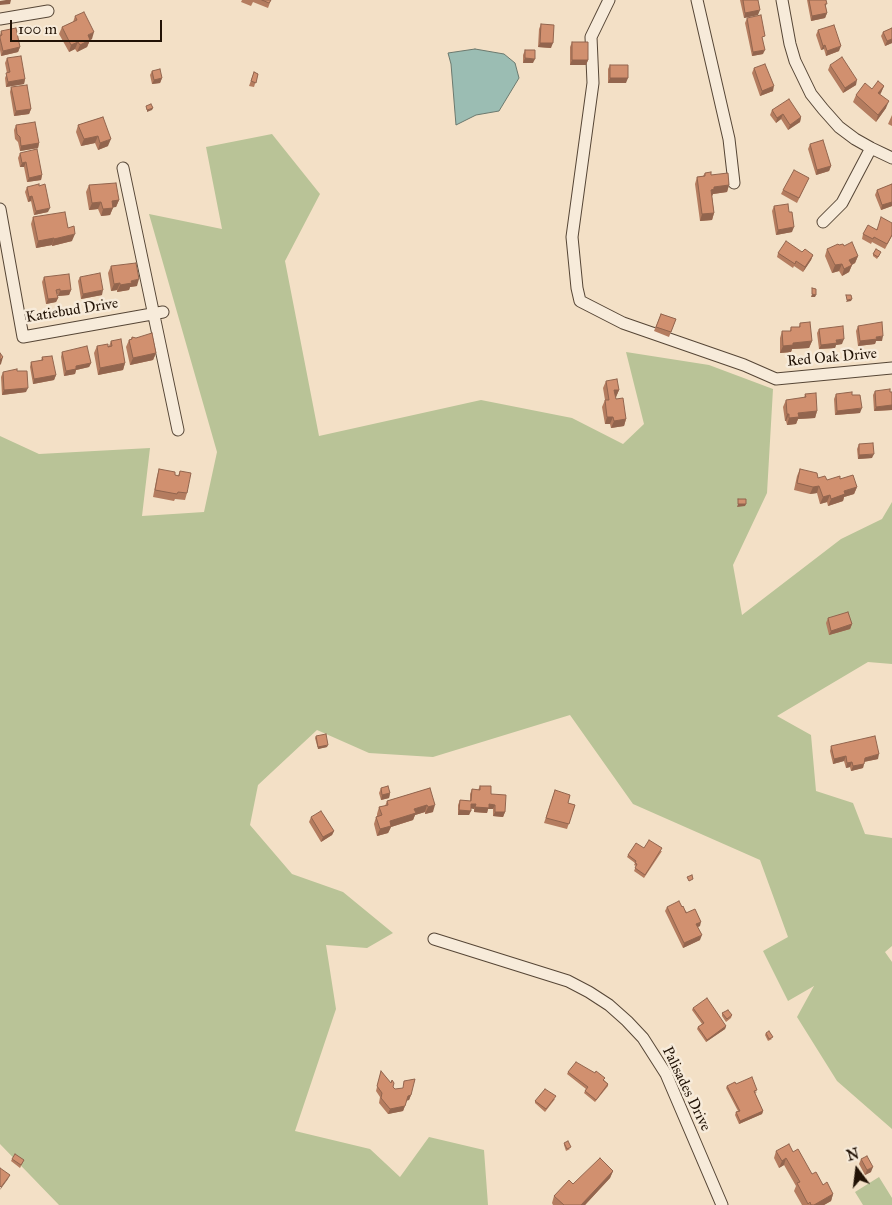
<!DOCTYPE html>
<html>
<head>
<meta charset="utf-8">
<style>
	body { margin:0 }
	#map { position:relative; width:892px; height:1205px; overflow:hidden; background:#f3e0c6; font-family:"IM FELL Great Primer",serif }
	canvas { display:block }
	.north { position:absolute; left:832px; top:1145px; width:50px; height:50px; -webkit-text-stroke:4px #f7ebda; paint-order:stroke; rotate:345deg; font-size:14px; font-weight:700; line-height:20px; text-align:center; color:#221306 }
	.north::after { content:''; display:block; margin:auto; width:18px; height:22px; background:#221306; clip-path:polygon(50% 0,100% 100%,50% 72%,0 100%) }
	.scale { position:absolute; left:10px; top:20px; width:152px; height:22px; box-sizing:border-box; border:2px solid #221306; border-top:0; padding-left:6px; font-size:15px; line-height:18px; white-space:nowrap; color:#221306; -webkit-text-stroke:4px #f7ebda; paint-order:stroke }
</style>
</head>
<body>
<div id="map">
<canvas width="892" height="1205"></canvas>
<div class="north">N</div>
<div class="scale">100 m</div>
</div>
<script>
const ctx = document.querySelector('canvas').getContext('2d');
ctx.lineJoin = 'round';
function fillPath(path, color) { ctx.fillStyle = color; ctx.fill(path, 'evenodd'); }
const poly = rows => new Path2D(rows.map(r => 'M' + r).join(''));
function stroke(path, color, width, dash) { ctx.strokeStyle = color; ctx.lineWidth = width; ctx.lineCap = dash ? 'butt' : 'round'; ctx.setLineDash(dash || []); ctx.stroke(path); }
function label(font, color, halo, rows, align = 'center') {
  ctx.font = font + ' "IM FELL Great Primer",serif'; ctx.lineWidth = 5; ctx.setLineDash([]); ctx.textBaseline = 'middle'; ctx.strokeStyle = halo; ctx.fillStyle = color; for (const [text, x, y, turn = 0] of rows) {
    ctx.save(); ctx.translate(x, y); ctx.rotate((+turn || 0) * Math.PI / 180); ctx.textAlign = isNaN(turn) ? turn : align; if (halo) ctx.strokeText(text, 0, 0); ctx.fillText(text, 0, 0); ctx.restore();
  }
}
fillPath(poly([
	[272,134,320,194,285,261,319,436,481,400,572,418,623,444,644,424,626,352,709,365,773,389,767,493,733,565,742,615,841,539,882,519,892,502,892,664,868,662,777,716,811,735,816,791,853,803,865,834,892,838,892,946,885,952,892,962,892,1129,837,1081,797,1017,814,986,788,1001,763,951,788,937,760,860,633,804,570,715,433,757,369,753,317,730,258,785,250,825,292,874,343,892,393,933,367,948,326,945,336,1009,295,1131,370,1149,400,1177,429,1137,484,1150,488,1205,59,1205,0,1144,0,436,39,454,150,448,142,516,204,512,217,452,149,214,222,229,206,147],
	[879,1177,892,1198,892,1205,863,1205,855,1192]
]), '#b9c397');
const water = poly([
	[475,49,504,54,515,63,519,78,499,111,476,115,456,125,451,64,448,53,475,49]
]);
fillPath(water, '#9bbdb3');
stroke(water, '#6b796e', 1);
const minor = poly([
	[609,0,591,37,593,83,572,237,577,288,580,301,623,323,744,365,776,379,892,368],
	[697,0,729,139,734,183],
	[782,0,790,44,795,61,811,94,823,109,839,127,855,139,871,148,892,158],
	[0,19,48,11],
	[123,168,178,430],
	[0,209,23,337,163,312],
	[823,222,842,203,871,148],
	[434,939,568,981,589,992,609,1005,627,1021,643,1038,666,1074,722,1205]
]);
stroke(minor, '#564636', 13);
stroke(minor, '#f7ebda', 11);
fillPath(poly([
	[242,0,271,0,268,8,253,2,251,6,241,2],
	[740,0,758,0,758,15,744,18],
	[807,0,826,0,826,7,827,13,825,18,811,21],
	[75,16,92,39,90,40,87,47,77,52,75,49,69,52,59,34,62,27,73,22],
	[747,18,763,41,763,54,752,56,745,23],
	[541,24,551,48,538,47,539,29],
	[892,28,892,43,885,46,881,36,883,32],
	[818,30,839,51,826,56,824,49,821,50,816,35],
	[1,31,20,47,18,52,1,56,0,50,0,35],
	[572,42,588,60,586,65,570,65,570,47],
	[525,50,533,63,523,63,523,55],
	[7,58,25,79,24,84,6,87,5,78,7,73,5,63],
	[610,65,626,83,608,83,608,69],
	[830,65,856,85,843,93,828,70],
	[754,68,773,91,760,96,752,73],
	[152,71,162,78,160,83,152,84,150,75],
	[254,72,258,74,254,87,249,86],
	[884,86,880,94,886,108,876,122,853,102,856,95],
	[11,87,31,109,29,114,14,116,10,92],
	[772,110,801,117,800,122,788,130,781,119,776,123,770,115],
	[892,115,892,126,888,124],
	[103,117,108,146,98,150,95,143,81,146,76,132,78,125],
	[16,125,39,143,38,148,20,151,18,142,15,139,14,130],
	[810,144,831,166,829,171,816,175,808,149],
	[20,153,42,175,41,180,27,182,24,167,20,167,18,158],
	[705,173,729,185,727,192,713,194,712,196,714,213,712,220,700,221,695,184,697,177,703,176],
	[809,178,797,203,781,194,783,190],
	[892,184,892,206,881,210,875,195,877,190],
	[89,185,119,200,116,207,113,207,110,215,101,216,98,209,89,210,86,192],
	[27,187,48,212,34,215,31,201,28,202,25,192],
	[774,206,789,212,792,232,776,235,772,211],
	[33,217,68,228,72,241,52,246,52,245,36,248,31,224],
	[892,223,892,236,885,249,872,242,871,244,862,239,863,234],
	[839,245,844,246,858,256,855,263,852,265,849,272,842,276,839,271,832,273,825,256,827,249],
	[802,252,813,255,811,260,803,272,794,266,793,268,777,257,778,253],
	[873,254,880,254,877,259,873,256],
	[111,266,137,286,130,287,129,290,117,292,117,290,111,291,108,273],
	[44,277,71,290,69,295,58,296,58,294,57,294,58,298,56,302,46,304,42,282],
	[80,277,102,295,81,299,78,281],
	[661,314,676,319,669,337,654,331],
	[800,323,812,341,809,348,792,349,791,352,780,353,780,338,782,331,790,331,791,327,799,327],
	[858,326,882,341,876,341,875,344,858,346,856,331],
	[819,329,842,344,836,345,835,348,819,349,817,333],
	[132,337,156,353,153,360,130,365,126,347,129,340,131,339],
	[111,341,125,363,123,370,98,375,94,353,97,346,109,346],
	[62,352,91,363,89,367,76,370,75,374,64,376,61,357],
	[42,357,56,375,54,380,33,384,30,367,31,362,41,361],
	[3,372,26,392,2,395,1,377],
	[606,381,619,390,616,397,615,397,626,419,624,426,611,428,610,424,605,424,602,407,605,400,603,388],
	[875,391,892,392,892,410,874,411,873,395],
	[805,394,817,411,815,418,798,419,796,424,787,425,786,421,785,421,783,407,786,400,804,398],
	[836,394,852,395,860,413,835,415,834,399],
	[859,444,872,458,858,459,857,449],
	[159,469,178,476,180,471,187,493,185,500,175,499,174,501,153,497,157,476],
	[800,469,818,478,827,480,840,479,857,487,854,494,844,497,843,501,828,506,827,502,820,504,817,493,810,494,794,490,797,476],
	[828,618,852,624,850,629,829,635,826,623],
	[316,736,327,747,318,749,315,738],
	[831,746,878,759,864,762,863,768,851,771,850,767,846,768,844,761,833,764,830,751],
	[480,786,491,794,505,812,503,817,493,816,493,809,488,809,487,813,474,812,474,809,471,808,469,815,458,815,458,805,460,800,470,801,470,794,472,789,478,790],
	[381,788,390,793,389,798,381,800,379,793],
	[430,788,433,812,425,814,425,812,415,815,413,820,391,827,388,833,377,836,374,824,376,817,377,816,377,814,379,807,385,806,387,801],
	[555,790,568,803,575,805,567,829,544,823],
	[311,817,334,831,332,835,321,842,309,822],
	[662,851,644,878,634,871,636,866,634,865,635,863,627,857,628,855],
	[667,907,682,907,700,926,698,927,700,940,683,948,665,911],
	[693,1008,726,1026,725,1029,706,1042,697,1029,698,1027,702,1024,692,1010],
	[722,1013,732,1015,731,1018,726,1022,722,1016],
	[766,1033,772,1039,768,1041,765,1035],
	[381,1071,395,1089,411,1095,409,1100,407,1100,403,1111,388,1114,379,1103,380,1097,376,1091],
	[568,1072,604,1080,608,1084,608,1086,595,1102,584,1093,586,1089,567,1074],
	[736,1084,757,1092,755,1093,763,1111,762,1114,739,1124,735,1115,736,1112,738,1111,726,1088,727,1086],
	[555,1099,545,1112,535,1103,535,1101],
	[564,1143,570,1149,566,1151,564,1145],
	[776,1151,793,1152,812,1174,833,1194,831,1201,824,1205,802,1205,794,1191,796,1186,784,1165,779,1168,774,1158],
	[12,1159,24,1160,20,1168,11,1161],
	[861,1159,871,1172,865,1175,859,1164],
	[613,1171,610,1178,585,1205,553,1205,552,1203,554,1196,573,1184]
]), '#b47c5f');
fillPath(poly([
	[6,0,11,0,10,4,0,5,0,1],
	[760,10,758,15,744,18,745,13],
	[827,13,825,18,811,21,812,16],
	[94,32,92,39,90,40,87,47,77,52,80,45,88,35],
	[892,39,892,43,885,46,887,41],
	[78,42,75,49,69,52,71,45],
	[540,43,553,43,551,48,538,47],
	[825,45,824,49,821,50,823,46],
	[841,46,839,51,826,56,827,51],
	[20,47,18,52,1,56,3,51],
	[765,50,763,54,752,56,753,52],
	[525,58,535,59,533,63,523,63],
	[572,60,588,60,586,65,570,65],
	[162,78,160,83,152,84,154,80],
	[610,78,628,78,626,83,608,83],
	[25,79,24,84,6,87,8,82],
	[857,80,856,85,843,93,845,88],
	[774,86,773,91,760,96,762,91],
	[884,86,881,93,876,100,878,93],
	[889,101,886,108,876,122,878,115],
	[153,108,152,110,147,112,147,110],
	[31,109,29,114,14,116,16,111],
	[783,114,781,119,776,123,777,118],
	[801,117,800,122,788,130,790,125],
	[98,136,95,143,81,146,84,139],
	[111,139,108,146,98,150,100,143],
	[39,143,38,148,20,151,21,146],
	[26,162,24,167,20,167,22,163],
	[831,166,829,171,816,175,817,170],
	[42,175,41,180,27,182,29,178],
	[729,185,727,192,713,194,712,196,711,190,714,187],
	[32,196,31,201,28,202,29,197],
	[119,200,116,207,109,208,112,201],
	[101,202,98,209,89,210,92,203],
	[892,202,892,206,881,210,882,205],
	[50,208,48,212,34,215,36,211],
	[113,208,110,215,101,216,103,209],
	[714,213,712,220,700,221,702,214],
	[794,227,792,232,776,235,778,230],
	[75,234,72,241,52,246,54,239],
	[54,238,52,245,36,248,38,241],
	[813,255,811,260,803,272,805,267],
	[858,256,855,263,847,267,849,260],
	[842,264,839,271,832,273,835,265],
	[852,265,849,272,842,276,844,269],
	[139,279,137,286,130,287,129,290,117,292,120,285,131,281],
	[120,283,117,290,111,291,114,284],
	[71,290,69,295,58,296,60,291],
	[103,290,102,295,81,299,83,294],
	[812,294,816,295,815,297,811,297],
	[58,298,56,302,46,304,48,299],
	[852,299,851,301,846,302,847,300],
	[883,336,882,341,876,341,875,344,858,346,860,341,876,337],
	[844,339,842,344,836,345,835,348,819,349,821,345,836,340],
	[812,341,809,348,792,349,791,352,780,353,783,346,793,343],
	[156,353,153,360,130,365,133,358],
	[3,357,1,364,0,365,0,360],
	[91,363,89,367,76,370,75,374,64,376,66,371,76,366],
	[125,363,123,370,98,375,100,368],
	[56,375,54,380,33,384,34,379],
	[28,388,26,392,2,395,4,390],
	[614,390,619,390,616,397,612,397],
	[892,405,892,410,874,411,876,407],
	[862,408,860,413,835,415,837,411],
	[817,411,815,418,798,419,796,424,787,425,789,418,798,413],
	[787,414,789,414,786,421,785,421],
	[607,417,613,417,610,424,605,424],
	[626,419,624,426,611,428,614,421],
	[874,454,872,458,858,459,859,455],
	[819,486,817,493,810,494,813,487],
	[857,487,854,494,844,497,843,501,828,506,831,499,844,491],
	[830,495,827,502,820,504,823,497],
	[738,504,746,504,745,506,737,507],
	[852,624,850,629,829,635,831,631],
	[328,745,327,747,318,749,318,747],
	[879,754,878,759,863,762,865,758],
	[846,756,844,761,833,764,834,759],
	[852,762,850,767,846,768,847,763],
	[864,764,863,768,851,771,853,766],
	[390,793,389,798,381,800,382,795],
	[471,804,476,804,474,809,469,808],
	[489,804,495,805,493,809,488,809,487,813,474,812,475,807],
	[427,805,425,812,415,815,413,820,391,827,388,833,377,836,380,829,390,821,414,809],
	[435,805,433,812,425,814,428,807],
	[459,810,471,811,469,815,458,815],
	[495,812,505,812,503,817,493,816],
	[334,831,332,835,321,842,323,837],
	[701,922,700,926,695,928,696,924],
	[702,935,700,940,683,948,684,943],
	[726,1026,725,1029,706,1042,707,1040],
	[411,1095,409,1100,406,1101,408,1096],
	[405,1106,403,1111,388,1114,390,1109],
	[763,1111,762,1114,739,1124,740,1121],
	[786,1158,784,1165,779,1168,782,1161],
	[873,1167,871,1172,865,1175,867,1170],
	[613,1171,610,1178,585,1205,581,1205],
	[10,1175,8,1179,0,1190,1,1187],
	[833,1194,831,1201,824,1205,814,1205]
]), '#92654e');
const building = poly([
	[262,0,271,0,269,3,262,0],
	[743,0,758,0,760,10,745,13,743,0],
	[809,0,826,0,827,4,825,4,827,13,812,16,809,0],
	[84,12,94,32,88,35,90,40,80,45,78,42,71,45,62,27,77,20,75,16,84,12],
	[761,15,765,36,762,37,765,50,753,52,747,18,761,15],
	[541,24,554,25,553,43,540,43,541,24],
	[834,25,841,46,827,51,825,45,823,46,818,30,834,25],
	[16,28,20,47,3,51,0,38,0,36,2,35,1,31,16,28],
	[892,28,892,39,887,41,883,32,892,28],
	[572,42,588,42,588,60,572,60,572,42],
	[525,50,535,50,535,59,525,58,525,50],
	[21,56,25,79,8,82,6,73,10,72,7,58,21,56],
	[842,57,857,80,845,88,830,65,842,57],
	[765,64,774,86,762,91,754,68,765,64],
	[610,65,628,65,628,78,610,78,610,65],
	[160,69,162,78,154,80,152,71,160,69],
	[254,72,258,74,256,83,251,81,254,72],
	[878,81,884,86,878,93,889,101,878,115,856,95,865,83,872,89,878,81],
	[27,85,31,109,16,111,11,87,27,85],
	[789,99,801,117,790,125,783,114,777,118,772,110,789,99],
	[151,104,153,108,147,110,146,106,151,104],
	[103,117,111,139,100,143,98,136,84,139,78,125,103,117],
	[35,122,39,143,21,146,20,137,17,134,16,125,35,122],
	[823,140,831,166,817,170,810,144,823,140],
	[37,149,42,175,29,178,26,162,22,163,20,153,37,149],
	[794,170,809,178,799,198,783,190,794,170],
	[711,172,711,175,728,173,729,185,714,187,714,189,711,190,714,213,702,214,697,177,705,176,705,173,711,172],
	[116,183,119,200,112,201,113,208,103,209,101,202,92,203,89,185,116,183],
	[39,184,39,186,45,184,50,208,36,211,32,196,29,197,27,187,39,184],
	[892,184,892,202,882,205,877,190,892,184],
	[788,204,789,212,792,212,794,227,778,230,774,206,788,204],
	[65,212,68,228,74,226,75,234,54,239,54,238,38,241,33,217,65,212],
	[881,217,892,223,892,235,887,244,874,237,873,239,863,234,868,225,877,230,881,217],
	[786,241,802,252,805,249,813,255,805,267,796,261,795,264,778,253,786,241],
	[852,242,858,256,849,260,852,265,844,269,842,264,835,265,827,249,838,244,839,245,843,244,844,246,852,242],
	[876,249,881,252,878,257,873,254,876,249],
	[136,263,139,279,131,281,132,283,120,285,120,283,114,284,111,266,136,263],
	[100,273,103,290,83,294,80,277,100,273],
	[69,274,71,290,60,291,60,289,56,290,58,298,48,299,44,277,69,274],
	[812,288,816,289,816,295,812,294,812,288],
	[846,295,851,295,852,299,847,300,846,295],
	[661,314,676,319,671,332,656,327,661,314],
	[810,322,812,341,793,343,793,345,783,346,782,331,791,331,791,327,800,327,800,323,810,322],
	[882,322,883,336,876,337,877,339,860,341,858,326,882,322],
	[843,326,844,339,836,340,837,343,821,345,819,329,843,326],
	[152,333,156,353,133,358,129,340,132,339,132,337,136,338,152,333],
	[121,339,125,363,100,368,97,346,108,344,108,347,112,346,111,341,121,339],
	[87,346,91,363,76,366,76,369,66,371,62,352,87,346],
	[0,353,3,357,0,360,0,353],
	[52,356,56,375,34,379,31,362,43,360,42,357,52,356],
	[17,369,17,371,27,371,28,388,4,390,3,372,17,369],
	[617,379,619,390,614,390,616,399,623,398,626,419,614,421,613,417,607,417,605,400,609,400,606,381,617,379],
	[890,389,890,392,892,392,892,405,876,407,875,391,890,389],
	[852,392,852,395,860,395,862,408,837,411,836,394,852,392],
	[816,393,817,411,798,413,799,417,789,418,789,414,787,414,786,400,806,397,805,394,816,393],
	[873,443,874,454,859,455,859,444,873,443],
	[159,469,175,472,175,475,179,476,180,471,191,473,187,493,178,492,177,494,155,490,159,469],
	[800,469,817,473,818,478,825,476,827,480,840,476,840,479,853,475,857,487,844,491,845,494,831,499,830,495,823,497,819,486,813,487,797,483,800,469],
	[738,499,746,499,746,504,738,504,738,499],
	[848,612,852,624,831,631,828,618,848,612],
	[326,734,328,745,318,747,316,736,326,734],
	[875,736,879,754,865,758,864,764,853,766,852,762,847,763,846,756,834,759,831,746,875,736],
	[388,786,390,793,382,795,381,788,388,786],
	[480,786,491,786,491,794,506,795,505,812,495,812,495,805,489,804,489,808,475,807,476,804,471,804,471,811,459,810,460,800,471,801,472,789,480,790,480,786],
	[430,788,435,805,428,807,427,805,414,809,416,813,390,821,391,826,380,829,376,817,382,815,379,807,388,805,387,801,430,788],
	[555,790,570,795,568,803,575,805,569,824,546,818,555,790],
	[321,811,334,831,323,837,311,817,321,811],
	[649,840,662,848,645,875,635,868,637,864,635,863,636,861,628,855,636,843,644,848,649,840],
	[692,875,693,879,689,881,687,877,692,875],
	[679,901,682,907,683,906,686,913,695,909,701,922,696,924,702,935,684,943,667,907,679,901],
	[707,998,726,1026,707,1040,698,1027,704,1023,693,1008,707,998],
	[728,1010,732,1015,727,1019,722,1013,728,1010],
	[769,1031,773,1037,769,1039,766,1033,769,1031],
	[576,1062,595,1073,596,1071,605,1078,603,1080,608,1084,596,1100,585,1091,588,1087,568,1072,576,1062],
	[381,1071,391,1083,392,1080,394,1083,393,1087,395,1089,403,1088,404,1081,415,1079,411,1095,408,1096,405,1106,390,1109,381,1098,382,1093,377,1086,381,1071],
	[752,1077,757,1090,754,1091,763,1111,740,1121,736,1112,740,1111,727,1086,735,1082,736,1084,752,1077],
	[545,1089,556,1096,546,1109,535,1101,545,1089],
	[568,1141,571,1147,567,1149,564,1143,568,1141],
	[789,1144,793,1152,798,1149,812,1174,816,1172,823,1185,827,1182,833,1194,814,1205,811,1205,810,1202,808,1204,797,1183,800,1182,786,1158,782,1161,776,1151,789,1144],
	[15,1154,24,1160,21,1165,12,1159,15,1154],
	[867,1156,873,1167,867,1170,861,1159,867,1156],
	[600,1158,613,1171,581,1205,564,1205,554,1196,569,1180,573,1184,600,1158],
	[0,1168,10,1175,1,1187,0,1186,0,1168]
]);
fillPath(building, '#d1906f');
stroke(building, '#92654e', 1);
label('15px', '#221306', '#f7ebda', [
	["Katiebud Drive",72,311,-9],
	["Red Oak Drive",832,358,-5],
	["Palisades Drive",686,1089,64]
]);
</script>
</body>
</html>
